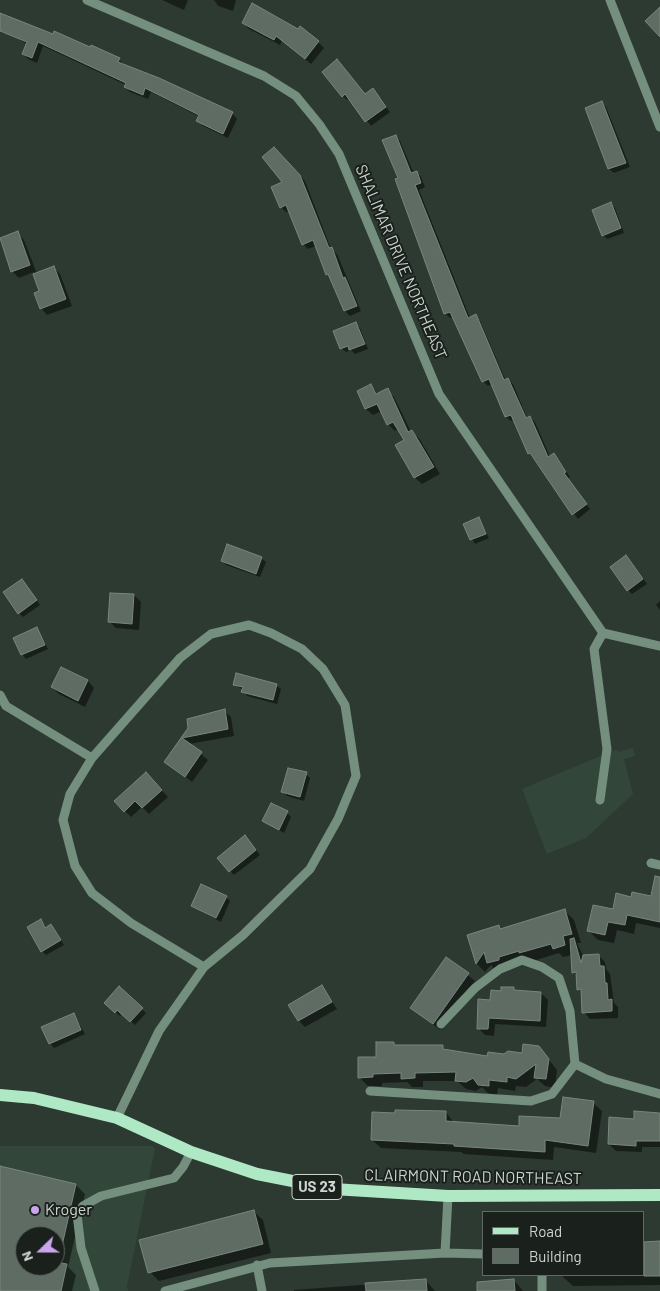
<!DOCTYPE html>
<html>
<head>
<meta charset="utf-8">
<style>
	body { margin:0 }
	#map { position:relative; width:660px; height:1291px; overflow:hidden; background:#2d3a32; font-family:Barlow,sans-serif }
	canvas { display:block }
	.legend { position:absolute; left:482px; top:1211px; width:162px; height:65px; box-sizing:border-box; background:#1a201c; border:1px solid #626864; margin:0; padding:6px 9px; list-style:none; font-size:15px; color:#cdd5cf }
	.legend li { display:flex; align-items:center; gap:10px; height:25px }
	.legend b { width:25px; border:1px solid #626864 }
	.north { position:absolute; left:15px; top:1226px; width:50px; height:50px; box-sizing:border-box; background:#1a201c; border:1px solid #626864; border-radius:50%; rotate:248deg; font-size:14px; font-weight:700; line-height:20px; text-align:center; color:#cdd5cf }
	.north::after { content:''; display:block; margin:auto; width:18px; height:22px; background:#c9a5ee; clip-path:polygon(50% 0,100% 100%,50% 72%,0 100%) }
</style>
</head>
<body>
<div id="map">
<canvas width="660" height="1291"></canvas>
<ul class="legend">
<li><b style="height:6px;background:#afe8c4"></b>Road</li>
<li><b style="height:14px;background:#5e6c63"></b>Building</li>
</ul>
<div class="north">N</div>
</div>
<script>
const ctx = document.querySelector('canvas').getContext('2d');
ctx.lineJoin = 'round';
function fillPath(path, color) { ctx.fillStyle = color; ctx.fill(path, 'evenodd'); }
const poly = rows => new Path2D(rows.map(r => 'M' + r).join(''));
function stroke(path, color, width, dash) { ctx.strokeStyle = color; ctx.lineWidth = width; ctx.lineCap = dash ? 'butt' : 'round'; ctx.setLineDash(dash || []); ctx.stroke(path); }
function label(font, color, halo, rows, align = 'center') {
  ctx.font = font + ' Barlow,sans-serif'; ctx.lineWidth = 4; ctx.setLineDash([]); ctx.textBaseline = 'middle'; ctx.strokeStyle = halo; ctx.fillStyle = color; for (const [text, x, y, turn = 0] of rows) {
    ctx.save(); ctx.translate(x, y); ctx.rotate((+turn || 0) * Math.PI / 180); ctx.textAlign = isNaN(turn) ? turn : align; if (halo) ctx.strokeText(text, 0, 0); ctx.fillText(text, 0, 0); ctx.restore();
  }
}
fillPath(poly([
	[633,748,635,756,624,759,633,794,586,838,547,854,522,789,617,749,618,752],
	[0,1146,152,1146,155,1149,127,1286,128,1291,0,1291],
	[25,1236,55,1236,55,1266,25,1266]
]), '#324639');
fillPath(poly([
	[162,0,188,0,184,10],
	[214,0,236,0,233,11,218,6],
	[0,12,8,18,119,59,124,65,232,113,237,119,228,138,203,126,198,121,200,117,151,92,148,99,130,92,125,87,126,85,43,46,37,63,28,59,23,54,27,44,16,37,0,32],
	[243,23,318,42,324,48,311,64,282,41,280,45,249,29],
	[324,72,366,95,373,90,390,112,371,126,350,98,347,100,343,96],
	[602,103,606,107,630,167,614,173,609,169,587,109],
	[395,136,400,141,414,174,417,172,421,177,425,187,419,190,470,318,476,316,480,321,506,381,508,380,513,384,527,418,530,417,535,422,550,457,553,454,558,459,570,477,568,479,590,509,578,519,529,453,514,420,511,421,506,417,492,384,488,386,483,381,454,316,450,318,445,313,384,141],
	[279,153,305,181,331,249,337,254,361,311,350,316,345,311,331,278,327,274,316,246,308,249,303,244,290,211,286,212,281,207,284,183],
	[611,204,615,208,624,233,607,239,603,235],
	[17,233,24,240,37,274,53,267,60,274,72,306,47,315,41,308,41,292,34,272,19,278,12,271,0,239],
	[356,324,360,328,368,349,355,354,351,350,346,352,341,348],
	[371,385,378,394,387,390,394,397,411,432,419,438,440,474,422,484,415,478,397,445,406,440,399,429,395,431,388,424,382,411,373,415,366,409,358,391],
	[478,519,489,538,475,544,464,525],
	[261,558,266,562,260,577,226,565,222,560],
	[630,561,647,584,632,594,628,590],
	[26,585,40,605,23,617,19,613],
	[134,595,141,602,139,630,116,628,110,622],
	[660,601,660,610,656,605],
	[37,629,48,649,26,659,22,654],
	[62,668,88,681,94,688,85,707,59,694,52,687],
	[234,684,276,685,281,689,277,704,247,696,243,690],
	[224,711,231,717,234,736,189,744,208,760,192,782,166,761,190,728],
	[306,774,310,778,304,801,287,796,283,792],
	[153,781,168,797,149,814,142,807,131,817,125,811],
	[287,813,291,817,284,833,264,821],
	[249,841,260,855,234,875,230,871],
	[660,891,660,928,636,923,634,934,617,930,614,943,598,940,589,931,614,910,652,897],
	[226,897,230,901,221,922,192,906],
	[565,911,574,920,581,943,577,943,583,956,598,955,605,962,606,969,610,974,614,1003,618,1007,618,1018,590,1019,584,1012,583,993,579,989,578,977,573,972,572,955,563,957,559,953,497,972,491,965,485,972,477,964,469,936,499,927,502,930],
	[40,921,47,929,51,926,55,930,64,945,46,955,42,951],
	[447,959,475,981,440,1030,412,1007],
	[322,987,337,1009,305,1027,299,1021],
	[119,988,146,1013,135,1025,122,1013,120,1016,105,1003],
	[513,988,516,991,541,993,548,1000,546,1027,495,1024,494,1036,485,1035,478,1028,491,1001,502,992],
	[74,1015,85,1034,54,1048,50,1043],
	[393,1043,397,1047,442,1046,447,1051,488,1057,523,1054,539,1047,557,1070,555,1088,545,1086,537,1079,526,1087,516,1086,515,1091,498,1088,497,1095,488,1093,482,1087,476,1091,466,1089,457,1081,423,1081,423,1087,412,1087,407,1082,382,1083,382,1086,368,1086,359,1077],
	[593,1103,602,1111,596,1153,554,1147,553,1160,464,1154,461,1152,381,1148,372,1140,446,1112,454,1123,520,1128,561,1120],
	[657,1112,660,1112,660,1147,642,1147,642,1152,616,1151,609,1144,635,1120,657,1114],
	[0,1167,76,1185,85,1194,68,1267,76,1275,72,1291,0,1291],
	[25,1236,55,1236,55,1266,25,1266],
	[253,1211,263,1220,271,1253,159,1281,150,1272],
	[644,1243,660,1243,660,1285,573,1286,563,1277,563,1275,644,1275],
	[425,1280,435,1291,294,1291,294,1290],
	[514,1280,523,1291,479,1291]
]), '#0007');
const building = poly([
	[252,3,298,29,300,26,319,41,305,59,276,36,274,40,242,23,252,3],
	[660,7,660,37,645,21,660,7],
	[0,13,53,34,54,31,90,47,91,45,120,58,118,62,159,78,233,112,223,134,196,121,199,115,145,88,143,95,124,87,126,83,38,42,32,58,22,54,27,42,0,31,0,13],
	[337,59,365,94,373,88,386,107,365,122,345,94,342,97,322,72,337,59],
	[602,101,626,163,608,169,585,108,602,101],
	[396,135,411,173,417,171,421,183,415,185,468,318,476,314,504,380,508,378,526,418,530,416,548,457,554,453,566,472,564,473,587,504,572,515,530,453,528,454,511,415,505,417,489,379,482,382,450,312,444,314,395,179,398,178,382,140,396,135],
	[274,147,300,175,329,248,332,247,343,278,345,277,357,306,344,311,328,274,326,275,313,240,302,245,286,205,280,208,271,187,282,182,262,157,274,147],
	[611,202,621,228,602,236,592,210,611,202],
	[18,231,30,265,11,272,0,238,18,231],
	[54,266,66,299,40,309,34,293,39,291,33,274,54,266],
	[356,322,365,344,349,350,348,346,340,349,333,331,356,322],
	[371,384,376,394,388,388,408,432,412,430,434,467,414,478,395,445,404,440,393,422,387,425,377,404,365,409,357,391,371,384],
	[479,517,486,534,470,540,463,524,479,517],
	[227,544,262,557,256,574,221,561,227,544],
	[626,555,643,579,627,591,610,567,626,555],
	[22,579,37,600,18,614,3,592,22,579],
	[110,593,134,594,132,624,108,622,110,593],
	[37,627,45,645,21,655,13,638,37,627],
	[61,667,88,680,78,701,51,687,61,667],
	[236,673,277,684,273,700,241,692,243,687,233,685,236,673],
	[225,709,228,729,182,738,202,752,185,777,164,762,188,728,187,719,225,709],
	[288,768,307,772,300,797,281,792,288,768],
	[146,772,162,790,142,808,135,801,124,812,114,801,146,772],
	[271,803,288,811,279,830,262,821,271,803],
	[245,835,256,850,229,872,217,858,245,835],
	[655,876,660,877,660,922,627,915,625,925,608,922,605,935,587,931,593,905,613,909,616,893,631,897,632,892,651,896,655,876],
	[201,884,227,896,216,918,191,906,201,884],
	[565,909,572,934,563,936,565,945,553,949,551,944,519,953,519,951,499,957,499,960,487,963,484,952,476,964,467,935,499,925,500,929,565,909],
	[41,919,45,928,51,924,61,940,41,952,27,927,41,919],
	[574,938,581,963,583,955,599,954,600,966,604,966,605,983,607,983,608,1000,612,999,612,1011,582,1013,581,989,577,990,576,972,572,973,570,939,574,938],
	[446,957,469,973,433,1024,410,1008,446,957],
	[322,985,332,1002,298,1021,288,1005,322,985],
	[119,986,143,1008,130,1022,117,1010,115,1013,104,1003,119,986],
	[501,987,514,987,514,990,541,992,540,1021,489,1018,488,1029,477,1029,478,999,490,1000,491,990,501,991,501,987],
	[74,1013,81,1030,49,1044,41,1027,74,1013],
	[376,1042,394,1042,394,1045,443,1045,443,1049,487,1056,488,1052,504,1054,508,1051,522,1053,523,1044,539,1046,549,1059,546,1079,534,1078,536,1064,516,1079,507,1077,507,1082,489,1080,489,1086,478,1085,473,1078,466,1082,455,1081,456,1072,415,1073,415,1078,401,1079,401,1073,373,1074,373,1077,358,1078,358,1057,376,1057,376,1042],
	[563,1097,594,1101,588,1146,545,1140,545,1152,454,1146,454,1144,371,1140,372,1112,395,1113,395,1110,446,1111,446,1121,519,1126,519,1116,560,1118,563,1097],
	[634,1111,660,1113,660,1141,636,1141,636,1146,608,1144,609,1117,634,1119,634,1111],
	[0,1166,76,1184,59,1259,55,1259,55,1236,25,1236,25,1266,55,1266,55,1262,67,1264,61,1291,0,1291,0,1166],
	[254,1210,263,1244,148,1273,139,1240,254,1210],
	[660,1241,660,1276,644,1276,644,1242,660,1241],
	[426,1279,427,1291,366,1291,365,1283,426,1279],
	[514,1279,515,1291,477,1291,477,1282,514,1279]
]);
fillPath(building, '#5e6c63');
stroke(building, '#78877d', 1);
stroke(poly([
	[87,0,264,76,296,96,319,124,339,154,439,394,603,633],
	[610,0,660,127],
	[249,625,271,633,302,649,323,669,345,705,356,776,338,819,310,869,243,935,204,967,131,923,92,893,75,866,63,820,70,794,92,758,180,658,211,634,249,625],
	[603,633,660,646],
	[0,695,6,706,92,758],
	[600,800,607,749,594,649,603,633],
	[651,863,660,865],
	[575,1064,606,1079,660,1094],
	[370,1091,531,1101,552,1094,575,1064,570,1011,559,978,542,967,522,960,500,969,475,988,441,1024],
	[117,1118,159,1031,204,967],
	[448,1196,445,1253,484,1254],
	[257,1265,262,1291],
	[95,1291,81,1248,77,1214,83,1206,101,1196,174,1178,183,1167,191,1152],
	[165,1291,270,1263,445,1253],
	[542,1291,542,1275]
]), '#748f7e', 9);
stroke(poly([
	[0,1095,34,1098,117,1118,191,1152,257,1174,333,1189,448,1196,660,1195]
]), '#afe8c4', 12);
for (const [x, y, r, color] of [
	[35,1210,5,"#c9a5ee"]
]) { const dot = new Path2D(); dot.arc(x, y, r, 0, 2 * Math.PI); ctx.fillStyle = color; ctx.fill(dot); stroke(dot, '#1a201c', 2); }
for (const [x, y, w] of [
	[317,1187,50]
]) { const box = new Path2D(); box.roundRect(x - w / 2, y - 12.5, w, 25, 4); ctx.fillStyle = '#1a201c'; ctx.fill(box); stroke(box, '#cdd5cf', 1); }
label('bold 15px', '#cdd5cf', null, [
	["US 23",317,1187]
]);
label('16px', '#cdd5cf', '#1a201c', [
	["SHALIMAR DRIVE NORTHEAST",401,262,67],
	["CLAIRMONT ROAD NORTHEAST",473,1177,1]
]);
label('16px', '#cdd5cf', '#1a201c', [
	["Kroger",45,1210]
], 'left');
</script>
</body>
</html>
